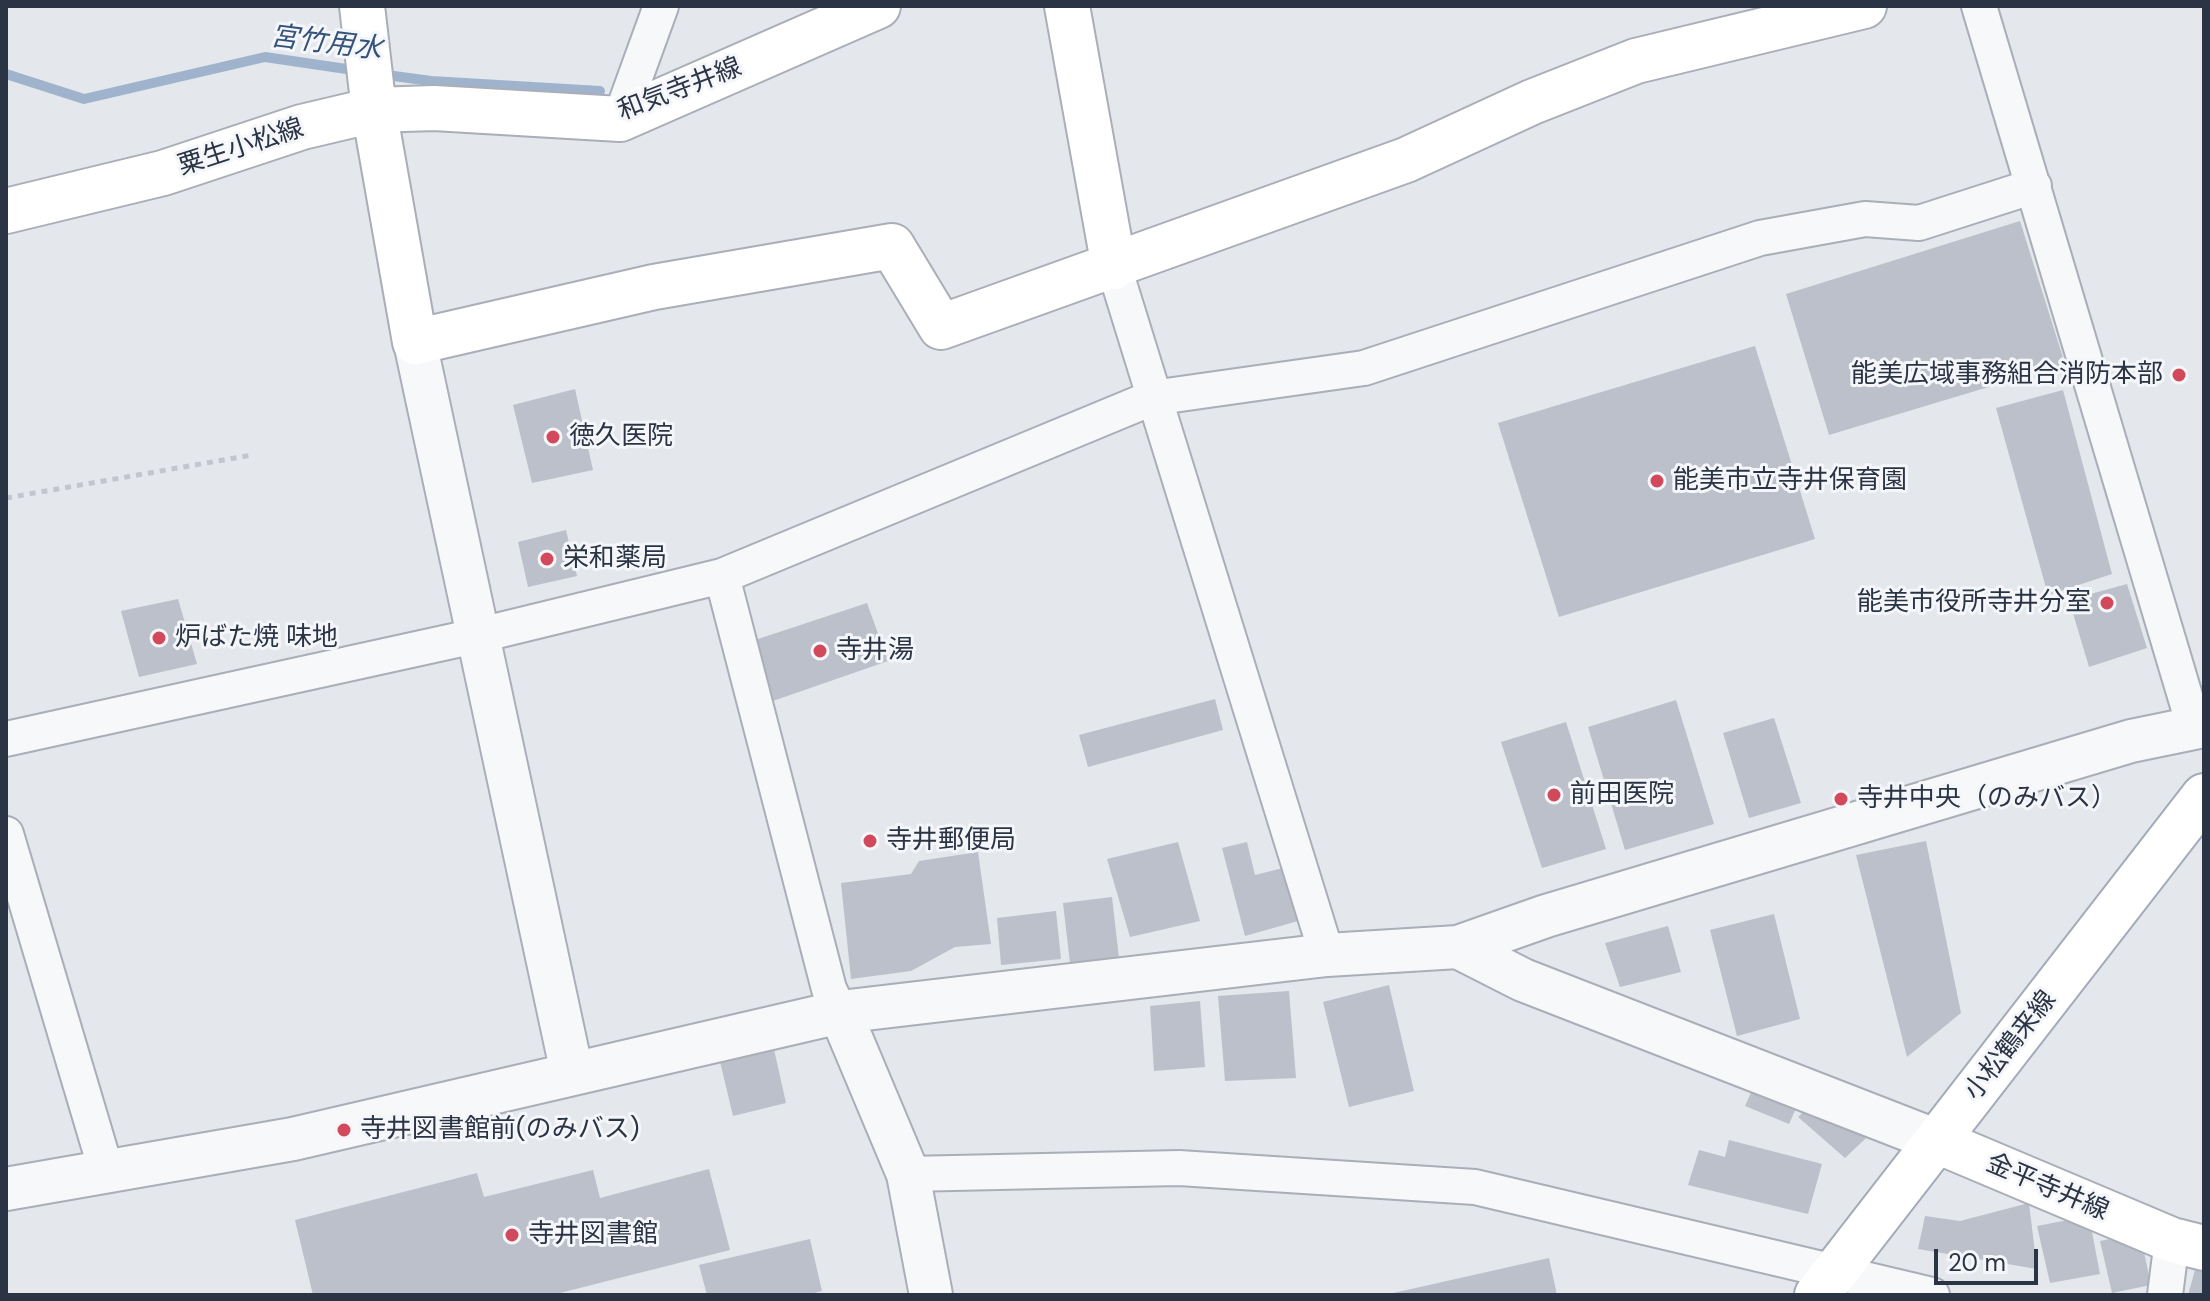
<!DOCTYPE html>
<html>
<head>
<meta charset="utf-8">
<style>
	body { margin:0 }
	#map { position:relative; width:2210px; height:1301px; overflow:hidden; background:#e4e7ec; font-family:"DM Sans",sans-serif }
	canvas { display:block }
	.frame { position:absolute; inset:0; border:8px solid #2b3445; pointer-events:none }
	.scale { position:absolute; left:1934px; top:1249px; width:104px; height:36px; box-sizing:border-box; border:4px solid #2b3445; border-top:0; padding-left:10px; font-size:24px; line-height:28px; white-space:nowrap; color:#2b3445; -webkit-text-stroke:6px #f4f6f9; paint-order:stroke }
</style>
</head>
<body>
<div id="map">
<canvas width="2210" height="1301"></canvas>
<div class="frame"></div>
<div class="scale">20 m</div>
</div>
<script>
const ctx = document.querySelector('canvas').getContext('2d');
ctx.lineJoin = 'round';
const poly = rows => new Path2D(rows.map(r => 'M' + r).join(''));
function stroke(path, color, width, dash) { ctx.strokeStyle = color; ctx.lineWidth = width; ctx.lineCap = dash ? 'butt' : 'round'; ctx.setLineDash(dash || []); ctx.stroke(path); }
function fillPath(path, color) { ctx.fillStyle = color; ctx.fill(path, 'evenodd'); }
function label(font, color, halo, rows, align = 'center') {
  ctx.font = font + ' "DM Sans","Noto Sans JP",sans-serif'; ctx.lineWidth = 6; ctx.setLineDash([]); ctx.textBaseline = 'middle'; ctx.strokeStyle = halo; ctx.fillStyle = color; for (const [text, x, y, turn = 0] of rows) {
    ctx.save(); ctx.translate(x, y); ctx.rotate((+turn || 0) * Math.PI / 180); ctx.textAlign = isNaN(turn) ? turn : align; if (halo) ctx.strokeText(text, 0, 0); ctx.fillText(text, 0, 0); ctx.restore();
  }
}
stroke(poly([
	[6,74,84,99,265,57,360,71],
	[379,74,431,81,600,91]
]), '#9fb4cc', 10);
fillPath(poly([
	[2020,221,2065,364,1829,435,1786,294],
	[1755,346,1815,539,1559,617,1498,423],
	[575,389,593,470,532,483,513,405],
	[2063,390,2112,574,2048,595,1996,408],
	[566,530,577,576,528,587,518,542],
	[2127,584,2147,648,2089,667,2069,600],
	[178,599,197,664,139,677,121,611],
	[867,603,888,661,770,702,752,641],
	[1215,699,1223,730,1088,767,1079,735],
	[1676,700,1714,824,1625,850,1588,727],
	[1774,718,1801,803,1749,818,1723,733],
	[1566,722,1606,849,1542,868,1501,742],
	[1926,841,1961,1013,1907,1057,1856,855],
	[1178,842,1200,921,1130,937,1107,859],
	[1247,842,1255,875,1283,868,1298,921,1245,936,1222,848],
	[978,852,991,944,955,947,911,971,851,979,841,883,911,874,919,861],
	[1112,897,1119,958,1070,963,1063,903],
	[1056,911,1061,959,1001,965,997,918],
	[1774,914,1800,1019,1737,1036,1710,930],
	[1668,926,1681,972,1620,987,1605,943],
	[1389,985,1414,1091,1349,1107,1323,1002],
	[1289,991,1296,1078,1225,1081,1218,996],
	[1200,1001,1205,1067,1154,1071,1150,1006],
	[771,1036,786,1103,733,1116,717,1049],
	[1762,1068,1805,1088,1789,1124,1745,1106],
	[1825,1091,1885,1120,1845,1158,1798,1117],
	[1729,1140,1822,1164,1808,1214,1688,1185,1699,1150,1725,1157],
	[709,1169,730,1250,552,1295,313,1295,295,1220,477,1173,484,1197,593,1170,600,1198],
	[2029,1203,2037,1269,1918,1249,1925,1216,1960,1221],
	[2089,1216,2100,1274,2050,1283,2037,1226],
	[2140,1233,2151,1285,2112,1293,2100,1241],
	[810,1239,822,1291,807,1295,707,1295,699,1265],
	[1549,1258,1557,1295,1389,1295,1389,1294],
	[2197,1263,2204,1265,2204,1295,2188,1295]
]), '#bbc0ca');
const minor = poly([
	[1979,6,2194,726],
	[620,119,661,6],
	[1114,267,1327,955],
	[722,576,829,989,840,1012],
	[6,739,480,635,722,576,1152,398,1364,368,1760,238,1865,219,1919,223,2034,186],
	[6,834,106,1170],
	[908,1174,1179,1168,1475,1187,1932,1295],
	[2165,1295,2172,1240]
]);
const tertiary = poly([
	[415,342,572,1073],
	[1458,947,1523,980,1937,1141],
	[840,1012,908,1174,931,1295],
	[6,1189,293,1139,840,1012,1327,955,1458,947,1546,916,2131,741,2204,726]
]);
const secondary = poly([
	[362,6,374,110,415,342,654,287,892,246,941,327,1406,160,1532,102,1636,61,1864,6],
	[1067,6,1114,267],
	[6,211,163,173,302,127,374,110,434,108,620,119,878,6],
	[1937,1141,2172,1240,2204,1248]
]);
const primary = poly([
	[1817,1295,2204,796]
]);
stroke(minor, '#a9aeb7', 38);
stroke(tertiary, '#a9aeb7', 46);
stroke(secondary, '#a9aeb7', 48);
stroke(primary, '#a3abb8', 48);
stroke(poly([
	[6,498,252,455]
]), '#c2c5cb', 5, [6, 6]);
stroke(minor, '#f7f8fa', 34);
stroke(tertiary, '#f7f8fa', 42);
stroke(secondary, '#fff', 44);
stroke(primary, '#fff', 44);
for (const [x, y, r, color] of [
	[2179,375,8,"#d1495b"],
	[553,437,8,"#d1495b"],
	[1657,481,8,"#d1495b"],
	[547,559,8,"#d1495b"],
	[2107,603,8,"#d1495b"],
	[159,638,8,"#d1495b"],
	[820,651,8,"#d1495b"],
	[1554,795,8,"#d1495b"],
	[1841,799,8,"#d1495b"],
	[870,841,8,"#d1495b"],
	[344,1130,8,"#d1495b"],
	[512,1235,8,"#d1495b"]
]) { const dot = new Path2D(); dot.arc(x, y, r, 0, 2 * Math.PI); ctx.fillStyle = color; ctx.fill(dot); stroke(dot, '#f4f6f9', 3); }
label('26px', '#2b3445', '#f4f6f9', [
	["和気寺井線",680,90,-21],
	["粟生小松線",241,148,-18],
	["小松鶴来線",2011,1046,-52],
	["金平寺井線",2047,1188,23]
]);
label('26px', '#2b3445', '#f4f6f9', [
	["能美広域事務組合消防本部",2163,375,"right"],
	["徳久医院",569,437],
	["能美市立寺井保育園",1673,481],
	["栄和薬局",563,559],
	["能美市役所寺井分室",2091,603,"right"],
	["炉ばた焼 味地",175,638],
	["寺井湯",836,651],
	["前田医院",1570,795],
	["寺井中央（のみバス）",1857,799],
	["寺井郵便局",886,841],
	["寺井図書館前(のみバス)",360,1130],
	["寺井図書館",528,1235]
], 'left');
label('italic 28px', '#34527a', '#f4f6f9', [
	["宮竹用水",326,44,7]
]);
</script>
</body>
</html>
